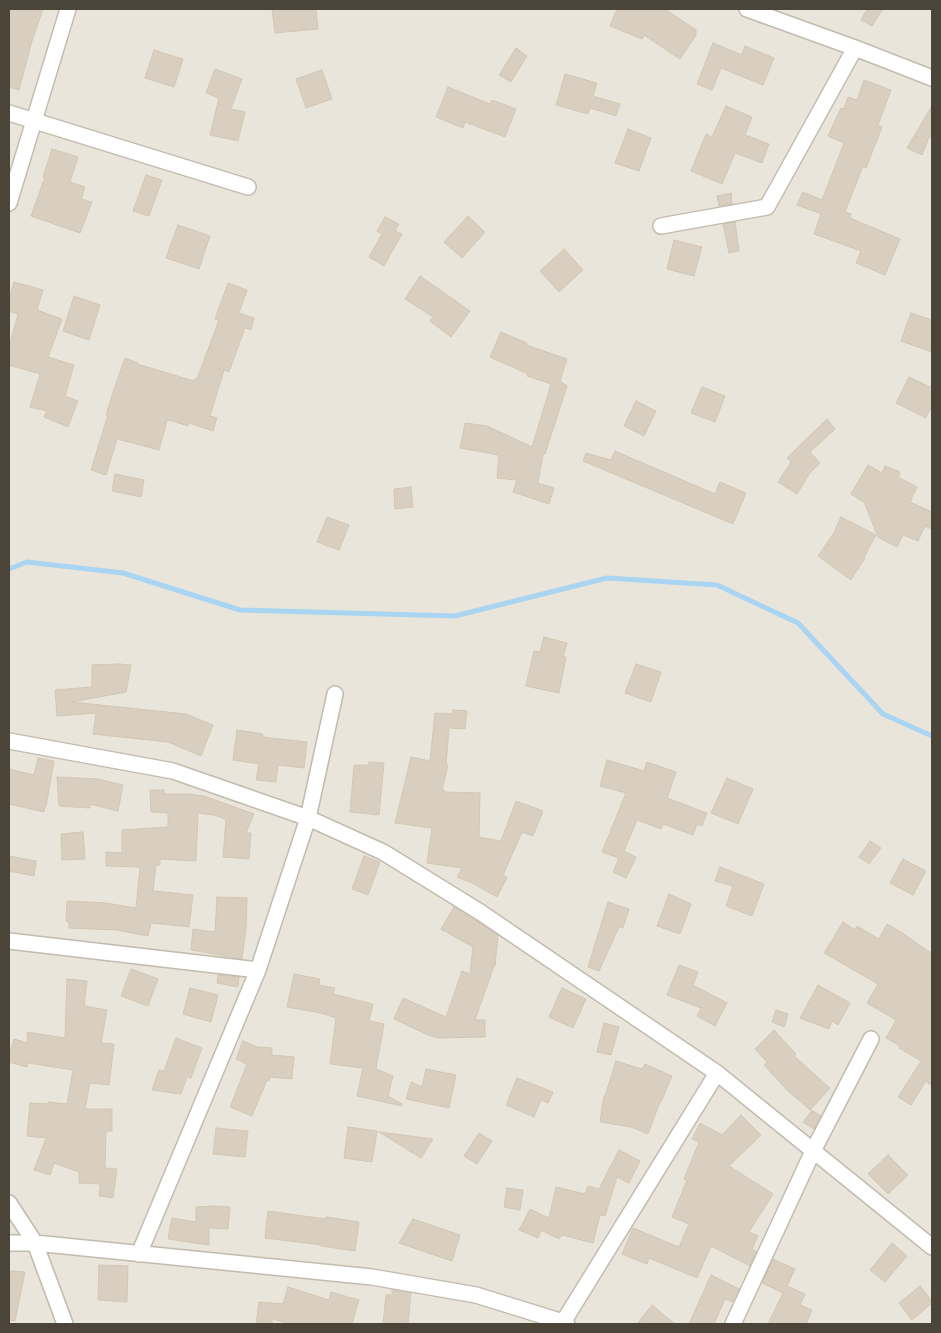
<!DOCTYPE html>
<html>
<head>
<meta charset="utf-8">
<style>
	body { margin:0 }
	#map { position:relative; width:941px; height:1333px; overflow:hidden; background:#f6f3ec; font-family:Commissioner,sans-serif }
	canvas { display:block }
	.frame { position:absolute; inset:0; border:10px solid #4b4439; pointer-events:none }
</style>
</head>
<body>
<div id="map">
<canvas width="941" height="1333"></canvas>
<div class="frame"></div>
</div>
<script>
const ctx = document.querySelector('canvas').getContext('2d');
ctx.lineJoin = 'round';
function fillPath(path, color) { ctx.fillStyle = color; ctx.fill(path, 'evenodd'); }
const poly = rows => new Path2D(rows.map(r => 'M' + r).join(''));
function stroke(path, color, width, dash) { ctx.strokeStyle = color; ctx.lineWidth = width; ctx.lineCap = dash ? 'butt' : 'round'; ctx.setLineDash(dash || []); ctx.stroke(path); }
fillPath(poly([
	[9,9,932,9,932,1324,9,1324]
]), '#eae5da');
stroke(poly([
	[9,569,27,562,123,573,240,610,455,616,607,578,717,585,798,623,883,714,932,736]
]), '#a9d4f2', 5);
const building = poly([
	[9,9,43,9,32,41,19,90,9,87,9,9],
	[272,9,316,9,318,29,275,33,272,9],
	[617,9,665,9,696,30,696,35,680,59,644,35,642,39,610,26,617,9],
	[867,9,883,9,872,26,861,20,867,9],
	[713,43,742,55,745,46,774,58,763,85,721,68,712,90,697,84,713,43],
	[516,48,527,56,511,82,499,75,516,48],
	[154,50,183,59,174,87,145,78,154,50],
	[215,69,242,79,231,109,245,112,238,141,210,135,219,98,206,93,215,69],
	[322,70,332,99,306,108,296,79,322,70],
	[565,74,597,83,593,96,620,104,616,116,590,108,588,114,556,105,565,74],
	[864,80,891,90,878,125,882,127,866,168,863,166,845,212,851,214,850,218,900,239,885,275,856,263,861,251,814,234,821,214,797,205,803,192,822,200,844,143,828,136,841,108,844,109,848,97,857,100,864,80],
	[448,87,490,104,492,100,516,109,505,137,465,122,463,128,436,117,448,87],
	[726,106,752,117,745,135,769,144,762,163,735,153,722,184,691,171,706,134,712,137,726,106],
	[932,106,932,139,929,137,922,155,907,148,932,106],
	[628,129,651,138,639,171,615,163,628,129],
	[52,149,78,157,70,182,85,187,81,199,92,202,80,233,31,216,45,177,43,177,52,149],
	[146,175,162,180,149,216,133,211,146,175],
	[731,193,732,204,719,206,717,196,731,193],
	[468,216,485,232,462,258,444,242,468,216],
	[385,217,399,224,395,231,402,234,384,266,369,257,382,234,377,231,385,217],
	[735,222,739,251,729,253,723,224,735,222],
	[178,225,210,236,199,269,166,258,178,225],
	[674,240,702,247,694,276,667,269,674,240],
	[564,249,583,270,559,292,540,271,564,249],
	[420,276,470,311,451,337,430,321,433,317,405,299,420,276],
	[14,282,43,290,37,310,62,319,48,357,74,365,65,396,78,401,68,427,44,417,47,411,30,407,40,374,9,365,9,347,18,314,9,311,9,299,14,282],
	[228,283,247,290,239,313,254,318,251,330,245,328,229,372,224,370,210,416,217,418,213,431,189,423,188,426,169,420,167,421,159,450,117,439,106,475,91,470,108,415,106,415,113,392,125,358,138,363,137,364,194,381,195,379,197,379,219,320,215,319,228,283],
	[74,296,100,305,89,340,63,331,74,296],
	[911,313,932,320,932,352,901,341,911,313],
	[501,332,527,343,526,345,567,359,560,381,567,386,545,454,543,453,538,483,554,488,549,504,513,492,517,480,497,478,499,455,460,448,465,423,487,426,532,447,551,384,527,376,528,374,490,357,501,332],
	[909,377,932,388,932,405,926,418,896,403,909,377],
	[702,387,725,396,715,422,691,413,702,387],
	[636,401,656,411,644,436,624,426,636,401],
	[827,419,835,429,810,452,820,463,810,473,797,494,778,482,791,462,787,458,827,419],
	[615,451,715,494,720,482,746,493,733,524,583,461,586,453,611,460,615,451],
	[868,465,882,473,885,466,900,472,898,477,917,487,910,502,932,512,932,529,925,526,918,541,903,535,897,547,878,537,864,502,851,494,868,465],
	[115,474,144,480,141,497,112,491,115,474],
	[411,487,413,507,395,509,394,489,411,487],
	[327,517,349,525,339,550,317,542,327,517],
	[841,517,876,535,864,557,865,558,851,580,818,556,836,530,835,530,841,517],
	[544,637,567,643,563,657,566,657,559,693,526,686,534,651,540,652,544,637],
	[119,664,131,665,126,692,72,702,186,714,213,725,201,756,168,742,93,734,96,713,57,716,55,690,92,687,92,665,119,664],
	[636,664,661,672,651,702,625,693,636,664],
	[453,710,467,711,465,729,449,728,446,765,448,765,442,790,444,790,444,792,480,793,479,837,501,841,516,801,543,811,533,836,522,832,503,875,507,878,497,897,472,883,457,877,462,868,427,863,432,828,395,823,411,757,430,761,435,713,453,714,453,710],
	[237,730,263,734,262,737,307,742,304,768,278,765,276,782,256,780,259,764,233,760,237,730],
	[38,758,54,761,46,806,45,806,44,812,9,804,9,769,34,775,38,758],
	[607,760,644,771,647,762,676,772,667,798,707,813,702,826,697,824,693,835,663,824,661,829,637,820,624,851,636,857,626,878,613,872,619,858,602,852,626,793,600,786,607,760],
	[369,762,384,763,379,815,350,812,354,765,369,765,369,762],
	[57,777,98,779,123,785,118,811,90,804,90,808,59,806,57,777],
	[727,778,753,789,738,824,711,813,727,778],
	[150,790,164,790,164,794,189,794,204,796,254,814,246,833,251,833,249,859,223,857,226,819,214,815,198,813,196,861,160,859,160,865,156,865,153,891,193,895,189,927,151,923,148,936,117,930,69,928,69,922,66,921,67,901,106,903,136,908,140,867,106,866,106,852,122,853,122,830,168,827,168,813,151,812,150,790],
	[83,832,85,859,62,860,61,834,83,832],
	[870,841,881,848,869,864,859,857,870,841],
	[9,856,36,861,34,876,9,871,9,856],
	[364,856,380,862,368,895,352,889,364,856],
	[903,859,926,871,913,895,890,883,903,859],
	[720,867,764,884,752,916,726,906,733,886,715,881,720,867],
	[669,894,691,904,680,934,657,926,669,894],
	[217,897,247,898,246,928,242,959,191,950,193,929,215,932,217,897],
	[608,902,629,909,623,928,619,927,599,971,588,967,608,902],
	[454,907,498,935,495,966,494,966,475,1020,485,1020,485,1037,438,1038,428,1035,394,1019,403,998,446,1017,462,971,470,974,473,947,441,929,454,907],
	[843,922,855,930,857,926,879,939,887,924,901,932,932,954,932,1086,926,1081,911,1105,898,1097,921,1061,899,1048,900,1046,886,1038,896,1020,867,1003,878,984,824,953,843,922],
	[679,965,698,972,693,985,727,1003,715,1026,697,1016,701,1008,667,995,679,965],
	[131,969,158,979,148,1006,121,996,131,969],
	[294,974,320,979,319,985,335,988,333,994,373,1004,369,1021,384,1024,376,1069,393,1076,388,1096,402,1104,402,1106,357,1096,363,1068,330,1064,336,1018,321,1013,287,1007,294,974],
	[218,975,239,977,238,987,217,983,218,975],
	[67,979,87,981,84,1006,107,1010,101,1043,114,1044,109,1085,90,1083,85,1109,112,1109,112,1131,106,1131,105,1168,117,1169,113,1198,99,1196,100,1184,79,1183,79,1172,54,1163,50,1175,34,1170,46,1138,27,1136,30,1103,48,1104,48,1102,67,1104,73,1070,28,1063,27,1067,9,1062,9,1055,14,1039,28,1043,27,1032,65,1038,67,979],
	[818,985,850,1003,838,1025,832,1021,829,1029,800,1018,818,985],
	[190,988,218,995,211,1022,183,1014,190,988],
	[562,988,586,999,573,1028,549,1017,562,988],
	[776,1010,788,1014,784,1027,772,1022,776,1010],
	[604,1023,619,1027,611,1055,597,1052,604,1023],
	[774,1030,796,1054,794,1056,830,1088,810,1110,788,1091,764,1065,767,1062,755,1049,774,1030],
	[176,1038,202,1048,191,1078,187,1077,181,1094,152,1090,159,1070,164,1071,176,1038],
	[243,1041,257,1047,272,1048,272,1055,294,1057,292,1079,270,1077,269,1081,267,1080,252,1116,230,1107,247,1064,236,1059,243,1041],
	[616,1061,642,1069,645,1064,672,1076,661,1102,660,1102,648,1134,631,1127,600,1122,604,1096,605,1096,616,1061],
	[426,1069,456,1075,449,1108,406,1099,411,1082,422,1087,426,1069],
	[517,1078,553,1092,548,1103,541,1100,534,1117,506,1105,517,1078],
	[812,1110,821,1116,814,1129,803,1122,812,1110],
	[741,1115,761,1135,729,1166,773,1194,749,1232,758,1236,752,1249,756,1251,750,1266,711,1246,697,1278,649,1258,647,1264,622,1254,633,1228,679,1247,689,1224,672,1217,687,1180,684,1179,699,1142,692,1139,700,1123,722,1135,741,1115],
	[348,1127,377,1131,372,1162,344,1158,348,1127],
	[216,1128,248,1131,245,1157,213,1154,216,1128],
	[379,1132,433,1139,421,1158,379,1132],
	[479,1133,492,1141,477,1164,464,1156,479,1133],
	[619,1150,640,1161,629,1183,617,1177,605,1216,600,1215,593,1243,562,1235,559,1239,541,1230,538,1238,519,1230,530,1209,549,1218,556,1187,585,1194,588,1186,599,1189,619,1150],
	[888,1155,908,1175,888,1194,868,1174,888,1155],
	[507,1188,523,1190,520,1210,504,1207,507,1188],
	[214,1206,230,1207,228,1229,209,1228,209,1245,168,1239,172,1218,196,1222,196,1207,214,1206],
	[268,1211,325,1219,326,1217,359,1222,355,1251,321,1246,322,1245,265,1238,268,1211],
	[413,1219,460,1235,452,1261,399,1243,413,1219],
	[892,1243,907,1256,885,1282,870,1270,892,1243],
	[773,1259,795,1269,787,1286,805,1294,800,1305,812,1310,806,1324,768,1324,783,1293,762,1283,773,1259],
	[99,1265,128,1266,127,1302,98,1300,99,1265],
	[11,1271,25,1272,15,1321,9,1320,9,1288,11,1271],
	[711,1275,739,1289,732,1302,725,1299,714,1324,689,1324,711,1275],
	[920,1286,932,1301,932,1303,912,1320,899,1303,920,1286],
	[288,1287,329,1300,331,1292,359,1300,352,1324,290,1324,272,1319,272,1324,256,1324,259,1302,283,1304,288,1287],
	[392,1290,411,1293,408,1324,383,1324,386,1295,392,1295,392,1290],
	[652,1305,675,1324,637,1324,652,1305]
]);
fillPath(building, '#d8cfc1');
stroke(building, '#d3c7b4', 1);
const minor = poly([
	[747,9,855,48,932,78],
	[9,113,248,187],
	[9,203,68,9],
	[661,226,767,207,855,48],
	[9,741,173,771,308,818,383,852,480,912,717,1073,932,1247],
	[9,941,258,970],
	[9,1203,35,1243,65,1324],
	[9,1243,35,1243,372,1277,476,1295,563,1322,567,1324],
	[139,1254,258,970,308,818,335,694],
	[562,1324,717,1073],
	[733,1324,813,1151,871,1039]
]);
stroke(minor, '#c2bbae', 18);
stroke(minor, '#fff', 15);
</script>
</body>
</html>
